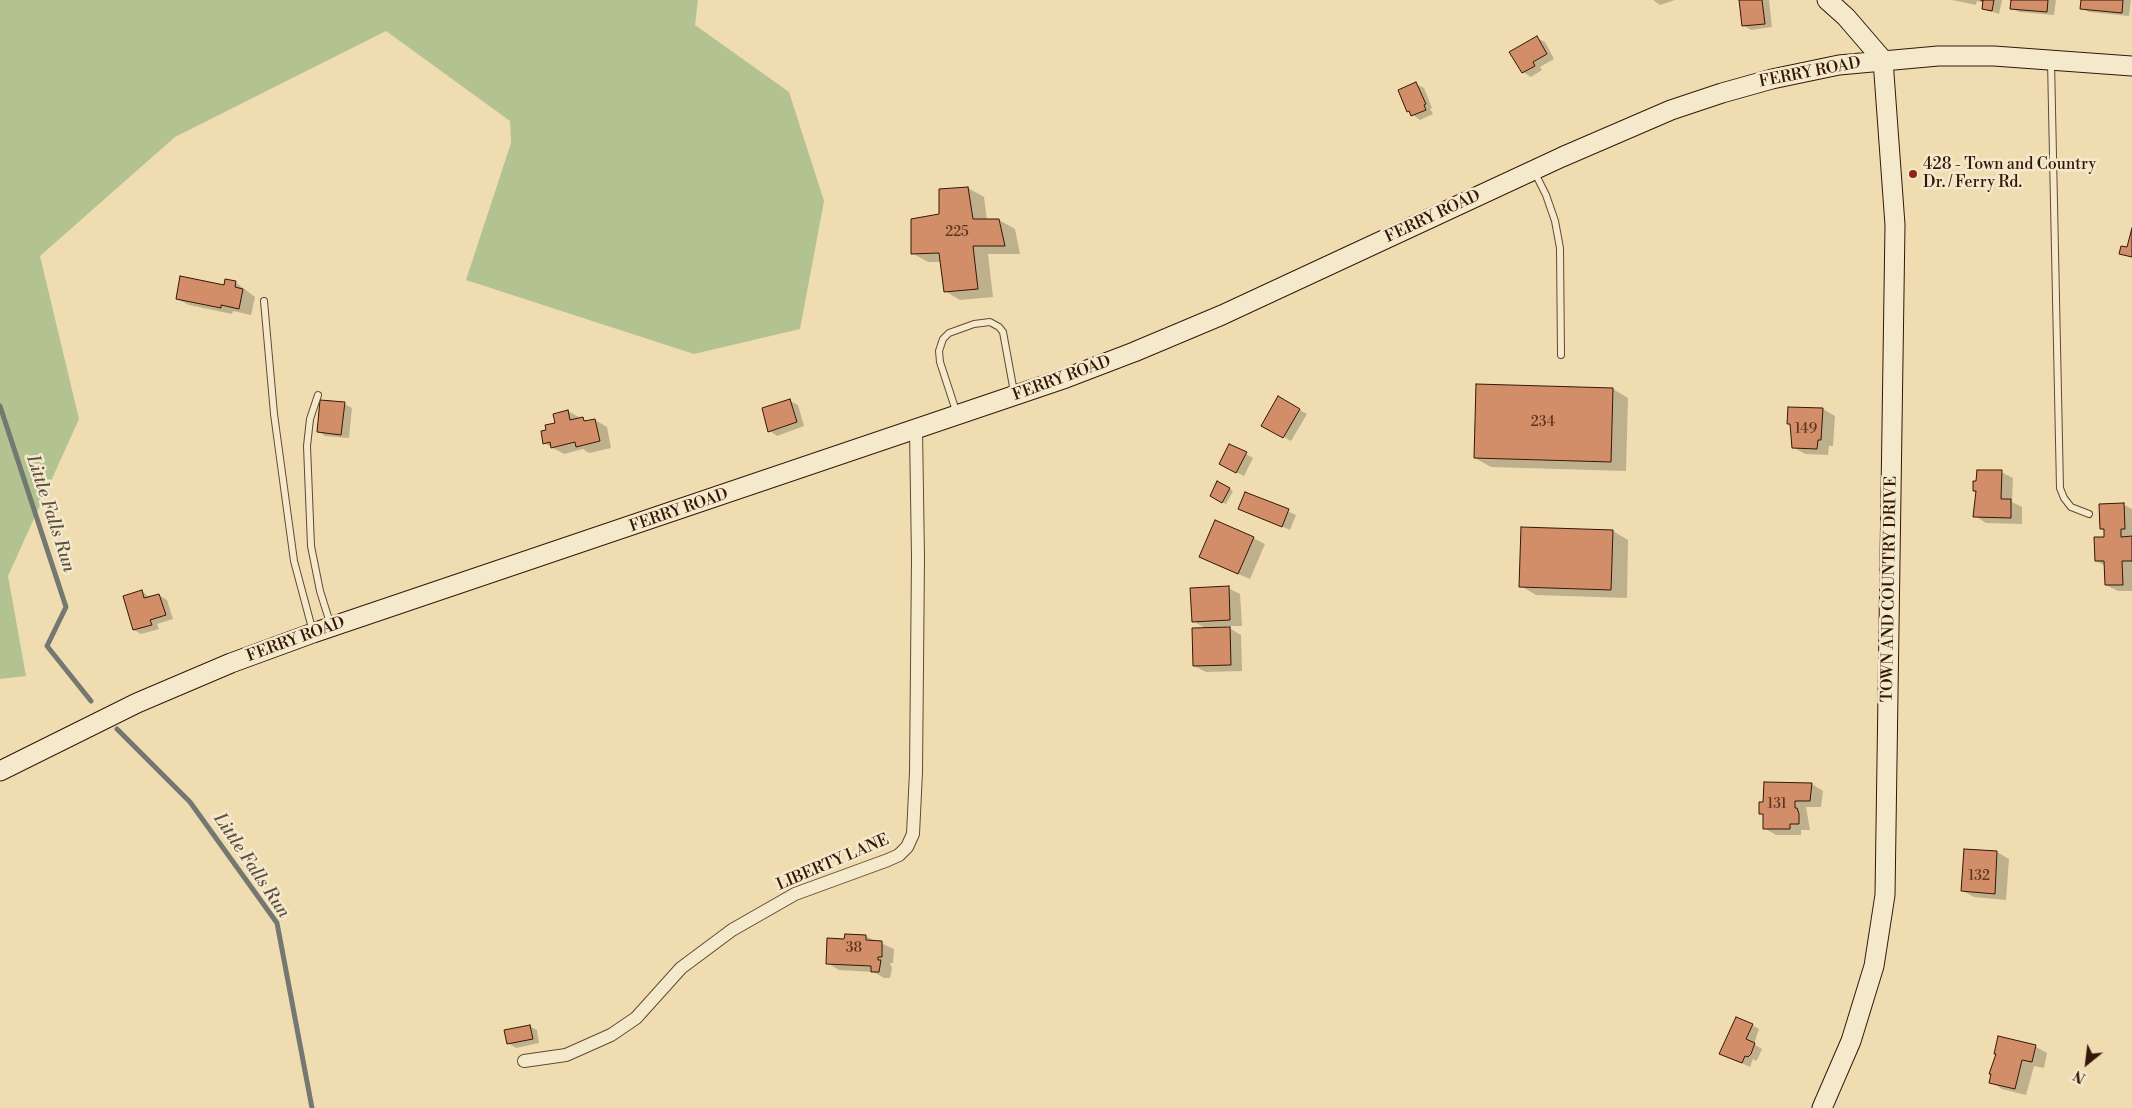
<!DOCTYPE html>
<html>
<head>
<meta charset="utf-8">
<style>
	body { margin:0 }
	#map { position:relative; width:2132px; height:1108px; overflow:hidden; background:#efddb1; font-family:"Libre Bodoni",serif }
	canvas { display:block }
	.north { position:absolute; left:2062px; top:1038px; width:50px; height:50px; -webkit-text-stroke:4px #f5e9cc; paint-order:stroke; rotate:209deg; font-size:14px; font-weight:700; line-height:20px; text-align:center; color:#351607 }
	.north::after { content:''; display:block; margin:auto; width:18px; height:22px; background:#351607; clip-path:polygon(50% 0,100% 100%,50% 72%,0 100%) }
</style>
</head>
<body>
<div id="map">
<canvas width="2132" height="1108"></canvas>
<div class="north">N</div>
</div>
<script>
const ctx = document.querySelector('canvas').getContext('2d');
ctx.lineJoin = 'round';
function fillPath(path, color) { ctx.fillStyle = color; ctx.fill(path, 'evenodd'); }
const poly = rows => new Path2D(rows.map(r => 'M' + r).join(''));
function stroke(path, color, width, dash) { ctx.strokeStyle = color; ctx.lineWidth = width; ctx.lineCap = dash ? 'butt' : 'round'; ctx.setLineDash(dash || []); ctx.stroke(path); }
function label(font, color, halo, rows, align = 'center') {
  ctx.font = font + ' "Libre Bodoni",serif'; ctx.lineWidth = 5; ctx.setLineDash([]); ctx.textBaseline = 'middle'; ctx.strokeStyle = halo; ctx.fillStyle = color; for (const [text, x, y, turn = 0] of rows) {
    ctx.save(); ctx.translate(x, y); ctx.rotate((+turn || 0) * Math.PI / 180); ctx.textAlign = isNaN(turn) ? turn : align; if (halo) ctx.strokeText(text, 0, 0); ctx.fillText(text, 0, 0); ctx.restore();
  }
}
fillPath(poly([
	[0,0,698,0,695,25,789,92,824,201,800,329,694,354,466,280,511,143,510,121,386,31,175,137,40,256,79,419,8,576,26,676,0,679]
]), '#b3c291');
fillPath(poly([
	[1653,0,1675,0,1660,5],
	[1740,0,1769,0,1772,27,1751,30,1743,25],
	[1952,0,2002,0,1999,14,1983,9,1984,3,1977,1,1976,5],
	[2012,0,2056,0,2054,15,2019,12,2011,8],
	[2082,0,2131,0,2129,16,2089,12,2081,8],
	[1537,38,1545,42,1554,59,1540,67,1542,70,1531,77,1523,72],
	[1416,84,1424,88,1432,108,1430,109,1433,114,1420,120,1408,111],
	[968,188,984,197,987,220,999,220,1015,229,1020,254,988,254,993,297,960,300,945,291,942,262,928,262,912,253],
	[235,282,255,297,251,315,233,311,232,314,189,305,177,299],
	[1613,389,1628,398,1626,471,1491,467,1475,458],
	[1278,398,1307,414,1291,441,1263,425],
	[790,401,798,405,804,426,777,436,770,431],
	[345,404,352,408,349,438,325,436,318,431],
	[1789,408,1823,409,1835,416,1833,446,1829,446,1828,455,1805,454,1793,447,1792,425,1788,423],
	[568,411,588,422,595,420,607,427,611,448,589,453,583,449,564,454,544,443,548,431],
	[1246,454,1253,458,1244,476,1228,468],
	[2001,472,2013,478,2012,502,2022,507,2022,524,1986,523,1975,516,1977,492,1974,491],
	[1218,483,1233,491,1226,504,1211,496],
	[1245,493,1296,515,1290,530,1239,508],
	[2124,505,2132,509,2132,591,2118,591,2106,585,2106,566,2096,561,2105,538,2105,531,2101,529],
	[1613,531,1628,540,1627,598,1536,595,1521,586],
	[1253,538,1265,544,1250,579,1212,563],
	[1228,588,1240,594,1242,626,1226,626,1241,635,1242,671,1206,672,1194,666,1207,629,1193,621],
	[142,591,150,598,159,595,167,600,173,619,157,624,159,629,141,634,134,630],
	[1765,784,1812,784,1823,791,1821,807,1806,807,1810,830,1801,830,1801,835,1776,835,1764,828,1764,815,1761,813,1765,803],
	[1965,851,1997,852,2009,859,2006,900,1974,897,1963,891],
	[865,936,894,949,893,963,890,963,892,968,890,978,884,978,874,972,839,970,827,963,846,940],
	[1752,1025,1759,1029,1754,1044,1762,1049,1758,1058,1756,1061,1753,1059,1750,1067,1721,1054],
	[529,1026,537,1030,539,1043,516,1048,508,1043],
	[1999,1038,2036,1047,2047,1053,2044,1068,2034,1066,2026,1095,2002,1089,1991,1082]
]), '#0003');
stroke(poly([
	[0,406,66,607,47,646,91,701],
	[117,729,190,802,277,923,312,1108]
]), '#757870', 5);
const building = poly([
	[1739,0,1762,0,1765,24,1742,26,1739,0],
	[1981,0,1994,0,1992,11,1982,9,1983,0,1981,0],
	[2011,0,2048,0,2047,12,2010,9,2011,0],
	[2081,0,2123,0,2122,13,2080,9,2081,0],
	[1537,36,1547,54,1533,62,1535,66,1522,73,1509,52,1537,36],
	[1416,82,1426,104,1424,105,1426,110,1411,116,1409,111,1407,112,1398,90,1416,82],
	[968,187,973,219,999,219,1005,246,973,246,978,289,944,292,939,253,911,254,911,219,939,214,939,189,968,187],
	[2132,228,2132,257,2119,254,2121,246,2127,247,2132,228],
	[180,276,224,285,225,279,236,281,235,287,243,289,239,309,221,305,221,308,176,299,180,276],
	[1476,384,1613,388,1611,462,1474,458,1476,384],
	[1278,396,1300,409,1283,438,1261,426,1278,396],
	[790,399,797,422,768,432,762,408,790,399],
	[320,400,345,402,341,435,317,432,320,400],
	[1788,407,1823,408,1821,440,1818,440,1817,449,1792,448,1790,424,1787,424,1788,407],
	[568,410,570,420,583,417,584,421,595,419,600,441,576,447,575,442,551,448,550,442,543,444,541,431,546,430,545,425,555,423,553,414,568,410],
	[1229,444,1247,452,1236,473,1219,464,1229,444],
	[1977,470,2002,470,2001,499,2011,499,2011,518,1973,517,1976,491,1973,491,1973,481,1976,481,1977,470],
	[1217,481,1230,488,1222,503,1210,496,1217,481],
	[1245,492,1289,509,1282,527,1238,509,1245,492],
	[2124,503,2125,529,2121,529,2121,537,2132,536,2132,561,2122,561,2123,585,2105,585,2104,561,2095,561,2094,537,2104,537,2104,529,2100,529,2099,504,2124,503],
	[1215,520,1254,537,1238,574,1199,557,1215,520],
	[1521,527,1613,530,1611,590,1519,587,1521,527],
	[1229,586,1230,620,1192,622,1190,588,1229,586],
	[142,590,144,598,159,594,166,615,150,620,152,625,133,630,123,596,142,590],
	[1230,627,1231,665,1193,666,1192,628,1230,627],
	[1764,782,1812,783,1810,801,1795,801,1795,808,1797,808,1799,814,1799,824,1790,824,1790,829,1763,829,1763,814,1759,814,1759,802,1763,802,1764,782],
	[1964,849,1997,851,1995,894,1961,891,1964,849],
	[845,934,866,935,866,940,882,941,882,957,878,957,878,960,881,960,879,972,871,972,871,966,826,964,827,938,844,939,845,934],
	[1736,1017,1753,1024,1746,1039,1755,1043,1751,1054,1748,1057,1745,1056,1742,1063,1719,1054,1736,1017],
	[530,1025,533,1039,507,1044,504,1030,530,1025],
	[1998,1036,2036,1045,2032,1062,2022,1060,2015,1089,1989,1083,1991,1074,1989,1074,1996,1054,1994,1054,1998,1036]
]);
fillPath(building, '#d28e68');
stroke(building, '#351607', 1);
const lane = poly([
	[2051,61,2060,488,2064,498,2071,507,2089,514],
	[1534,171,1546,195,1555,221,1560,248,1561,355],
	[264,301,274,414,294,561,313,632],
	[318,395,310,419,307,446,311,546,320,591,331,626],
	[957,414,940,362,939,351,943,339,949,333,974,324,990,322,999,327,1003,332,1014,392]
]);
const street = poly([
	[524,1061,566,1055,611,1035,636,1018,681,968,732,930,795,894,888,860,899,855,907,847,913,834,916,772,918,558,916,430]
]);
const secondary = poly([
	[1827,0,1846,17,1883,60],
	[0,771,137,703,231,663,313,633,1066,378,1134,352,1222,315,1562,157,1671,110,1722,93,1772,79,1839,65,1938,56,1994,56,2132,66],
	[1822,1108,1851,1041,1874,966,1885,895,1895,225,1883,60]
]);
stroke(lane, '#644832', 8);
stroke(street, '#644832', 14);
stroke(secondary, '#351607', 21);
stroke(lane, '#f5e9cc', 6);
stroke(street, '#f5e9cc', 12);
stroke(secondary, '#f5e9cc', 19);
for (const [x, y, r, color] of [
	[1913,174,5,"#8f2418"]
]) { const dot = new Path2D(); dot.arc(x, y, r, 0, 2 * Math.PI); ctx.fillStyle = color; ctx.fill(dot); stroke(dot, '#f5e9cc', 2); }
label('14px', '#5c341f', null, [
	["225",957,233],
	["234",1543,423],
	["149",1806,430],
	["131",1777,805],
	["132",1979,877],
	["38",854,949]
]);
label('16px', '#351607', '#f5e9cc', [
	["FERRY ROAD",1810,73,-11],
	["FERRY ROAD",1433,217,-25],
	["FERRY ROAD",1062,379,-20],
	["FERRY ROAD",679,511,-19],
	["TOWN AND COUNTRY DRIVE",1890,589,-89],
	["FERRY ROAD",296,640,-20],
	["LIBERTY LANE",833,863,-23]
]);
label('16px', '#351607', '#f5e9cc', [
	["428 - Town and Country",1923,165],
	["Dr. / Ferry Rd.",1923,183]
], 'left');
label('italic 18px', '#5a4f44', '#f5e9cc', [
	["Little Falls Run",50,514,72],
	["Little Falls Run",251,866,56]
]);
</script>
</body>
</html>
